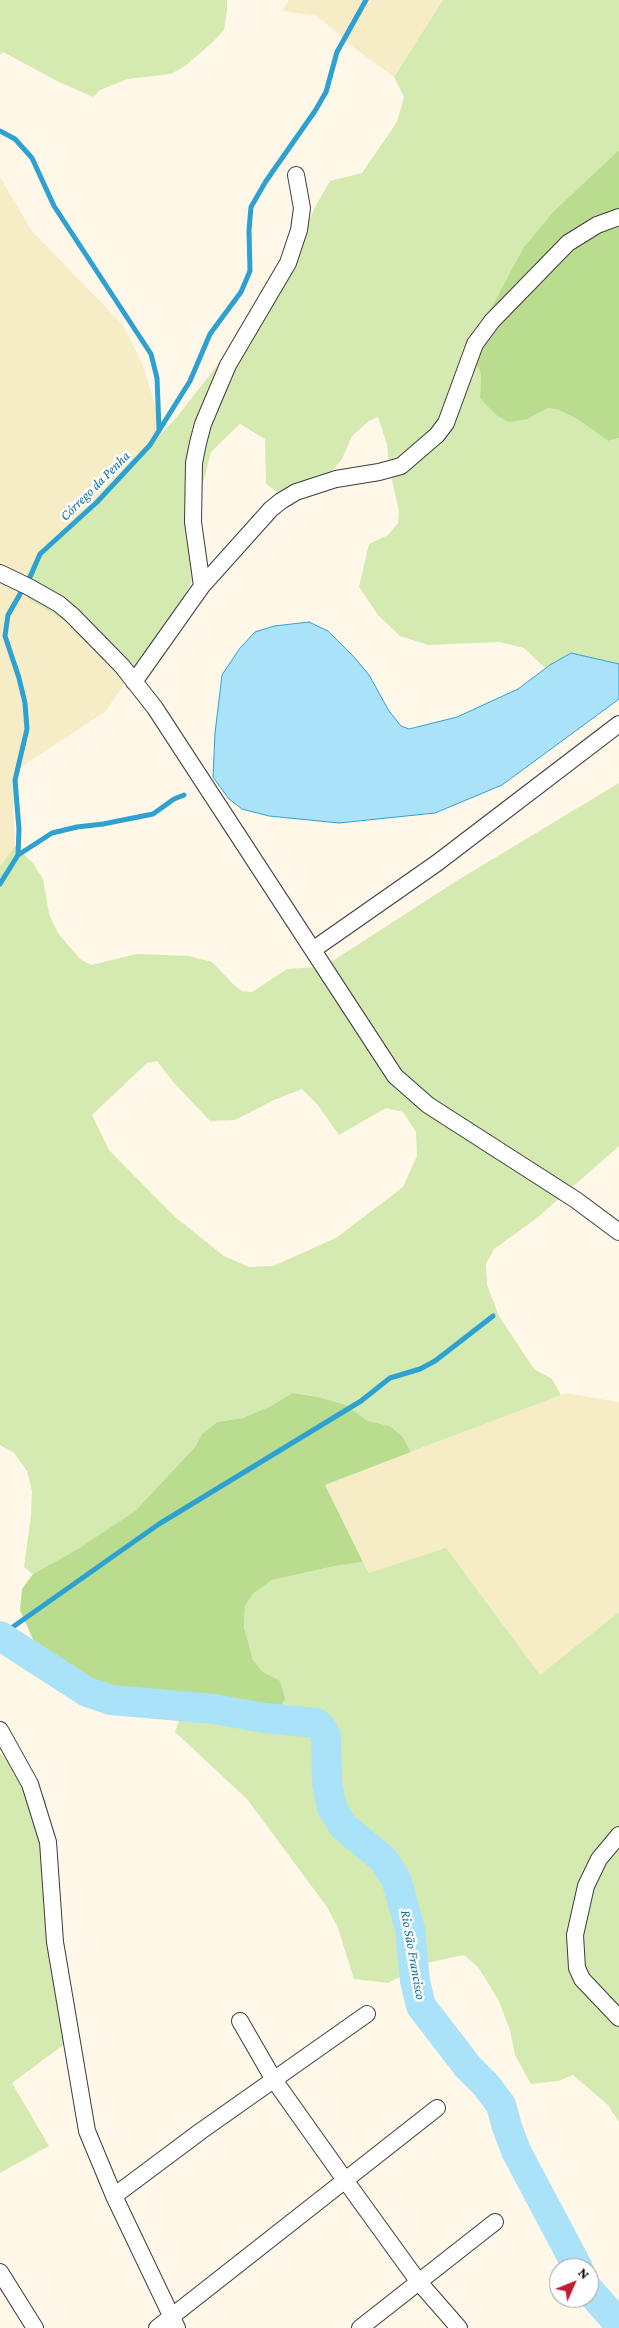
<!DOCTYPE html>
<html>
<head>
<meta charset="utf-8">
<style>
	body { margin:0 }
	#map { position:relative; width:619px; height:2328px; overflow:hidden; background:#fff8e8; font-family:"Crimson Pro",serif }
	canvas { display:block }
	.north { position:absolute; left:549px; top:2258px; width:50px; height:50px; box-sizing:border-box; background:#fff; border:1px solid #9d9d9d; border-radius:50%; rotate:46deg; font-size:14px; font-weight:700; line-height:20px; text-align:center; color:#0a0a0a }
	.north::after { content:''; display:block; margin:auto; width:18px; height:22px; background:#bf1d34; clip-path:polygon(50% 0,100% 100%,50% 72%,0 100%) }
</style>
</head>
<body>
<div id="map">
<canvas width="619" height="2328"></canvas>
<div class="north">N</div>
</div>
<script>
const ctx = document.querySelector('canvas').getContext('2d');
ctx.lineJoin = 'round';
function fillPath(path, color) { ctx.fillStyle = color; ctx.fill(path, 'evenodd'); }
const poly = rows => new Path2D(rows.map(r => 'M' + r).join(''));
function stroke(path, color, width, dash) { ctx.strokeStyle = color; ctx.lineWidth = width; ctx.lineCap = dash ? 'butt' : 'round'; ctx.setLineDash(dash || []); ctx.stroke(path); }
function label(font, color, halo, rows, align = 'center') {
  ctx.font = font + ' "Crimson Pro",serif'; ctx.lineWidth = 5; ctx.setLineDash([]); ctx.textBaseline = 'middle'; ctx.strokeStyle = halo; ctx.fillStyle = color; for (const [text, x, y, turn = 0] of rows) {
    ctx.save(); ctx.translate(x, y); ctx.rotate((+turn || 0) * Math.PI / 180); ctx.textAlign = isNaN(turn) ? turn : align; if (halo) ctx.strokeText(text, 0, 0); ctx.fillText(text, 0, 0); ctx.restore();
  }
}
fillPath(poly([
	[289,0,443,0,394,77,354,48,317,16,282,11],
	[0,177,32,231,123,325,143,365,163,431,95,503,47,544,28,599,69,624,112,659,129,678,105,712,21,767,13,805,15,846,0,866],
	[566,1393,619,1402,619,1612,540,1676,533,1668,369,1573,325,1485]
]), '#f6edc7');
fillPath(poly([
	[0,0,227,0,227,11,224,30,213,42,185,66,171,74,128,79,100,90,93,97,59,82,3,52,0,55],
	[443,0,619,0,619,150,555,210,478,367,481,374,480,398,528,419,548,408,559,410,579,420,608,441,619,438,619,664,571,653,545,668,524,648,499,642,428,645,400,636,378,615,359,587,369,544,388,535,398,523,399,511,389,467,387,444,378,417,369,421,352,436,342,459,327,477,279,493,266,484,265,439,240,424,211,452,200,495,203,551,200,565,173,618,129,678,112,659,69,624,28,599,24,582,32,564,47,544,95,503,176,418,284,280,315,207,330,181,362,173,397,122,404,97,394,77],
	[619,783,619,1146,537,1218,494,1249,486,1264,487,1285,499,1316,534,1369,552,1379,561,1395,411,1452,402,1436,390,1426,368,1421,346,1405,319,1397,292,1393,273,1405,243,1418,217,1422,202,1434,195,1447,135,1511,76,1550,33,1574,24,1567,31,1515,32,1491,27,1471,14,1453,0,1445,0,866,15,846,33,863,43,879,49,914,58,933,80,959,91,965,137,954,189,956,212,962,234,985,242,991,252,992,287,969,318,967,334,960,458,880],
	[157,1061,174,1083,210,1121,235,1120,274,1100,302,1089,317,1104,339,1135,386,1108,403,1112,416,1132,417,1156,403,1187,336,1238,273,1266,249,1267,224,1256,175,1217,109,1150,92,1115,147,1063],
	[446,1548,540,1675,619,1612,619,2122,608,2105,573,2075,558,2081,531,2084,515,2055,510,2030,498,1999,478,1967,464,1955,427,1963,388,1983,354,1979,338,1928,327,1907,247,1799,175,1732,181,1714,217,1720,231,1712,279,1709,280,1682,263,1672,253,1660,244,1627,245,1606,254,1593,272,1580,335,1566,363,1562,369,1573],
	[0,1753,46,1801,66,2043,12,2083,49,2146,0,2173]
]), '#d4eab0');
fillPath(poly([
	[619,150,619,438,608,441,579,420,559,410,548,408,528,419,509,422,496,415,480,398,481,374,478,367,470,361,487,316,524,247,555,210],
	[292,1393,319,1397,346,1405,368,1421,390,1426,402,1436,411,1452,325,1485,363,1562,335,1566,272,1580,254,1593,245,1606,244,1627,253,1660,263,1672,280,1681,285,1699,279,1709,231,1712,217,1720,199,1718,181,1714,164,1703,122,1700,108,1696,97,1685,77,1675,60,1673,43,1662,20,1610,22,1589,33,1574,76,1550,135,1511,195,1447,202,1434,217,1422,243,1418,273,1405]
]), '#b9dc8f');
const water = poly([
	[309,622,328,631,354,657,369,675,389,711,401,726,409,729,457,717,518,689,550,665,571,653,619,664,619,699,502,785,435,813,339,823,269,816,242,809,229,799,213,777,215,733,222,675,240,648,255,632,274,626,309,622]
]);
fillPath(water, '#aae3f9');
stroke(water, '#2ea1d3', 1);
stroke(poly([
	[0,131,15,139,32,158,54,206,151,354,157,378,159,429],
	[18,855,52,833,77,827,103,824,153,814,174,799,184,795],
	[0,884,18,855,19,829,15,780,27,729,25,703,19,678,5,636,8,615,31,575,40,554,97,502,150,445,190,381,210,334,241,292,250,271,249,230,251,207,266,181,315,111,326,92,337,52,366,0],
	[0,1636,159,1524,361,1401,390,1378,420,1369,435,1361,493,1316]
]), '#2ea1d3', 5);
stroke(poly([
	[0,1636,87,1692,111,1700,214,1709,264,1718,316,1723,322,1729,326,1737,327,1783,332,1808,344,1827,383,1859,396,1879,410,1929,415,1981,421,2006,468,2067,486,2085,501,2105,507,2127,516,2151,578,2268],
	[589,2290,619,2324]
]), '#aae3f9', 30);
const street = poly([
	[0,573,29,587,59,604,72,615,122,666,155,708,395,1076,428,1105,576,1200,619,1232],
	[202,586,193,522,194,463,198,443,203,424,228,365,288,263,299,230,302,208,296,175],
	[134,682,202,586,271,509,281,501,296,492,336,479,379,472,401,466,437,435,446,423,475,344,492,321,568,243,597,225,619,217],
	[314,949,437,863,619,724],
	[0,1730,30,1784,48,1842,55,1942,87,2131,114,2196,177,2328],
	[619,1835,599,1859,586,1886,575,1935,577,1968,582,1979,619,2018],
	[240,2021,274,2080,345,2180,418,2281,459,2328],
	[114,2196,201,2131,367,2014],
	[0,2272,35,2328],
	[157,2328,437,2108],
	[360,2328,495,2222]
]);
stroke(street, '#3d3d3d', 18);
stroke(street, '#fff', 16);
label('italic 14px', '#0f6fa0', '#fff', [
	["Córrego da Penha",95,486,-45],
	["Rio São Francisco",413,1955,80]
]);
</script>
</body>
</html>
